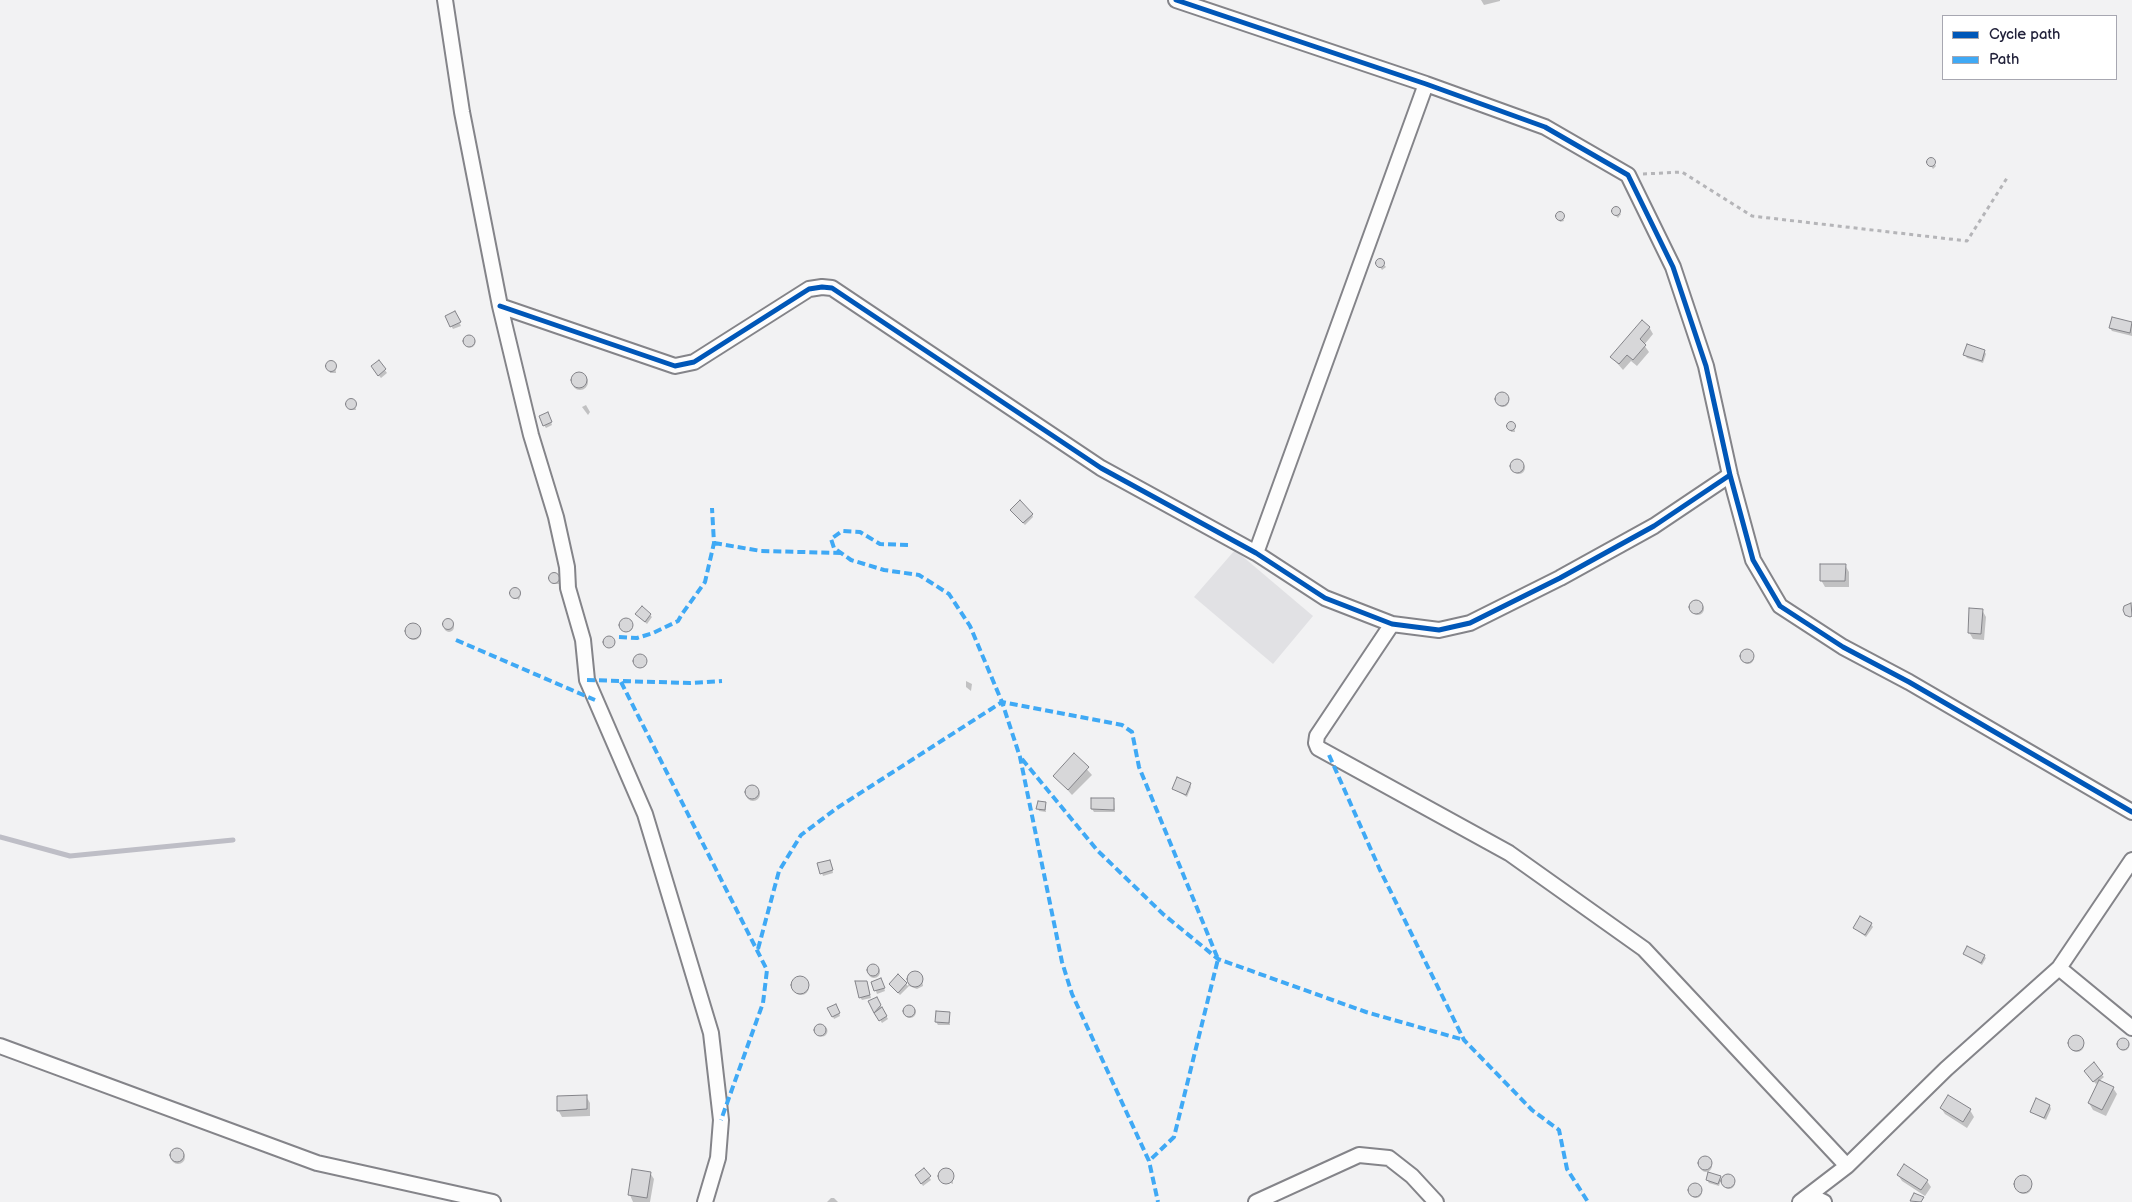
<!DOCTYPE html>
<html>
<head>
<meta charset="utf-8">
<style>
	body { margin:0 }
	#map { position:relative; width:2132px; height:1202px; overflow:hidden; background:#f2f2f3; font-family:"Balsamiq Sans",sans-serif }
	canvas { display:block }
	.legend { position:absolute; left:1942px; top:15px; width:175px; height:65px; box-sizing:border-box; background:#fff; border:1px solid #a7a7b1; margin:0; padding:6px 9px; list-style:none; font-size:15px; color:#22223b }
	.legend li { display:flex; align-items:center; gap:10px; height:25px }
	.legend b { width:25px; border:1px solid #a7a7b1 }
</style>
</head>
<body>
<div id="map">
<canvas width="2132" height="1202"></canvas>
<ul class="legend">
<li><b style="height:6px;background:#0057b8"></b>Cycle path</li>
<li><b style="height:6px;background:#3fa9f5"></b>Path</li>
</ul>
</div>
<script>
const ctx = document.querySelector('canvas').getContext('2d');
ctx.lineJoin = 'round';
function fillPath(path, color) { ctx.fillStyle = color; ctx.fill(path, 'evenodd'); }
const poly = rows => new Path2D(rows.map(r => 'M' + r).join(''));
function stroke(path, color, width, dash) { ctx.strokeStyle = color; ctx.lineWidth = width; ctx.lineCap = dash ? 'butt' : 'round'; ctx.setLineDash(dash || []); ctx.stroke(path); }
fillPath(poly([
	[1235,550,1313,616,1273,664,1194,597]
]), '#e1e1e4');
fillPath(poly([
	[1481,0,1500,0,1500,1,1484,5],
	[1931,159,1936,166,1933,169,1928,162],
	[1615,209,1621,214,1618,218,1613,213],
	[1561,213,1564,221,1560,222,1557,214],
	[1380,260,1386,267,1382,270,1377,262],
	[455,313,461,326,453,329,446,317],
	[2112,319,2132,324,2132,336,2112,331,2110,328],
	[1649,327,1653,334,1644,345,1649,352,1637,366,1631,361,1623,370,1612,357],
	'464.5 342a5.5 5.5 0 1 1 11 0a5.5 5.5 0 1 1-11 0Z',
	[1984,351,1986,354,1983,363,1967,358,1965,355],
	[379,362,387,373,381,378,374,370],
	[335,363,336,373,330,373,329,364],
	'572 382a8 8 0 1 1 16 0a8 8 0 1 1-16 0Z',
	'1497 401a6 6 0 1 1 12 0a6 6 0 1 1-12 0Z',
	[348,401,354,401,356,410,350,410],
	[586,405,590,412,588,415,582,407],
	[549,417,552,425,546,428,544,425],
	[1509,424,1514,424,1515,432,1511,432],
	'1513 468a6 6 0 1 1 12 0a6 6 0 1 1-12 0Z',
	[1013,513,1032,514,1033,517,1025,525],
	[1845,565,1849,572,1849,587,1825,587,1821,580],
	[551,575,558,575,559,584,553,584,550,578],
	[514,589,517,589,521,594,519,600,511,594],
	'1692 609a6 6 0 1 1 12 0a6 6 0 1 1-12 0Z',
	[1982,610,1986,617,1984,640,1973,639,1969,632],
	[650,615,652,617,647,624,638,616],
	'621 626a6 6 0 1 1 12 0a6 6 0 1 1-12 0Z',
	'444 627a5 5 0 1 1 10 0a5 5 0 1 1-10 0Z',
	'407 633a7 7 0 1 1 14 0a7 7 0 1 1-14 0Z',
	'605 643a5 5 0 1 1 10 0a5 5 0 1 1-10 0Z',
	'1742 658a6 6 0 1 1 12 0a6 6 0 1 1-12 0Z',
	'635 662a6 6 0 1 1 12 0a6 6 0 1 1-12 0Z',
	[966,681,972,684,971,691,966,687],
	[1074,755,1092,775,1072,795,1055,776],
	[1190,784,1191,787,1187,797,1174,789],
	'746 794a7 7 0 1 1 14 0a7 7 0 1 1-14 0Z',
	[1114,800,1115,812,1094,812,1092,809],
	[1045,803,1046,812,1039,811,1038,808],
	[831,864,833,873,823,876,822,873],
	[1871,924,1873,927,1866,937,1854,928],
	[1965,954,1984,956,1986,958,1982,965],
	'868 972a6 6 0 1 1 12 0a6 6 0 1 1-12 0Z',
	[917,973,922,979,923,986,917,989,909,986,900,995,892,987,898,976,908,986,911,975],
	'793 987a8 8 0 1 1 16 0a8 8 0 1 1-16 0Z',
	[873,983,882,983,885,991,877,994],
	[868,985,871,998,862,1000,860,997],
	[876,998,888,1019,882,1023,875,1012],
	'904 1012a6 6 0 1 1 12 0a6 6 0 1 1-12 0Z',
	[829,1008,837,1008,840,1016,834,1019],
	[949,1013,950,1025,938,1025,936,1022],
	'816.5 1031a5.5 5.5 0 1 1 11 0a5.5 5.5 0 1 1-11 0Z',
	'2070 1045a7 7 0 1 1 14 0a7 7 0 1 1-14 0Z',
	'2118.5 1045a5.5 5.5 0 1 1 11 0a5.5 5.5 0 1 1-11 0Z',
	[2087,1074,2102,1075,2104,1077,2096,1084],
	[2113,1088,2117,1094,2106,1116,2093,1110,2089,1103],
	[586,1096,590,1103,590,1116,562,1117,558,1110],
	[1948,1097,1970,1110,1974,1117,1967,1128,1945,1114,1941,1108],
	[2050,1106,2051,1109,2046,1120,2031,1112],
	'171 1157a7 7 0 1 1 14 0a7 7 0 1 1-14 0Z',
	'1700 1166a6 6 0 1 1 12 0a6 6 0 1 1-12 0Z',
	[943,1170,949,1170,952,1173,953,1184,940,1178,939,1174],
	[650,1173,654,1179,650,1202,633,1202,630,1195],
	[1898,1175,1927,1181,1931,1187,1925,1196,1902,1181],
	[917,1176,929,1177,931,1180,923,1186],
	'1723 1183a6 6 0 1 1 12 0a6 6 0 1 1-12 0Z',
	[1720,1177,1721,1180,1719,1186,1709,1183,1707,1180],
	'2016 1186a8 8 0 1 1 16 0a8 8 0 1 1-16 0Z',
	'1690 1192a6 6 0 1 1 12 0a6 6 0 1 1-12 0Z',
	[831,1198,834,1198,838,1202,827,1202]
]), '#0003');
stroke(poly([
	[0,837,70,856,233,840]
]), '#bebec6', 5);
const building = poly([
	'1926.5 162a4.5 4.5 0 1 1 9 0a4.5 4.5 0 1 1-9 0Z',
	'1611.5 211a4.5 4.5 0 1 1 9 0a4.5 4.5 0 1 1-9 0Z',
	'1555.5 216a4.5 4.5 0 1 1 9 0a4.5 4.5 0 1 1-9 0Z',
	'1375.5 263a4.5 4.5 0 1 1 9 0a4.5 4.5 0 1 1-9 0Z',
	[455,311,461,322,450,327,445,316,455,311],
	[2112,317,2132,322,2130,333,2109,328,2112,317],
	[1642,320,1650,327,1640,339,1646,345,1633,360,1627,355,1619,364,1610,357,1642,320],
	'463 341a6 6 0 1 1 12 0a6 6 0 1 1-12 0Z',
	[1967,344,1985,350,1982,361,1963,355,1967,344],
	[379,360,386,369,378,376,371,366,379,360],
	'325.5 366a5.5 5.5 0 1 1 11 0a5.5 5.5 0 1 1-11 0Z',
	'571 380a8 8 0 1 1 16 0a8 8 0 1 1-16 0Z',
	'1495 399a7 7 0 1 1 14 0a7 7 0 1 1-14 0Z',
	'345.5 404a5.5 5.5 0 1 1 11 0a5.5 5.5 0 1 1-11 0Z',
	[548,412,552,422,543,426,539,416,548,412],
	'1506.5 426a4.5 4.5 0 1 1 9 0a4.5 4.5 0 1 1-9 0Z',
	'1510 466a7 7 0 1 1 14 0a7 7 0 1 1-14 0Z',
	[1020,500,1033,514,1023,523,1010,510,1020,500],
	[1820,564,1846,564,1845,581,1820,581,1820,564],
	'548.5 578a5.5 5.5 0 1 1 11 0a5.5 5.5 0 1 1-11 0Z',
	'509.5 593a5.5 5.5 0 1 1 11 0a5.5 5.5 0 1 1-11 0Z',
	'1689 607a7 7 0 1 1 14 0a7 7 0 1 1-14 0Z',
	[2131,603,2132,616,2130,617,2125,615,2123,610,2124,606,2131,603],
	[642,606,651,614,645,622,635,614,642,606],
	[1969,608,1983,609,1981,634,1968,633,1969,608],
	'619 625a7 7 0 1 1 14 0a7 7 0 1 1-14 0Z',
	'442.5 624a5.5 5.5 0 1 1 11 0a5.5 5.5 0 1 1-11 0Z',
	'405 631a8 8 0 1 1 16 0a8 8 0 1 1-16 0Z',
	'603 642a6 6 0 1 1 12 0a6 6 0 1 1-12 0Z',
	'1740 656a7 7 0 1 1 14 0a7 7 0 1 1-14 0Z',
	'633 661a7 7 0 1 1 14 0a7 7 0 1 1-14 0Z',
	[1074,753,1089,767,1068,790,1053,776,1074,753],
	[1177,777,1191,783,1186,795,1172,789,1177,777],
	'745 792a7 7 0 1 1 14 0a7 7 0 1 1-14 0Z',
	[1091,798,1114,798,1114,810,1091,809,1091,798],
	[1038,801,1046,802,1045,810,1036,809,1038,801],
	[830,860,833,870,820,874,817,863,830,860],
	[1860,916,1872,923,1865,935,1853,928,1860,916],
	[1967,946,1985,955,1981,963,1963,954,1967,946],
	'867 970a6 6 0 1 1 12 0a6 6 0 1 1-12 0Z',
	'907 979a8 8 0 1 1 16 0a8 8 0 1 1-16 0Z',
	[898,974,907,983,898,993,889,984,898,974],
	'791 985a9 9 0 1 1 18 0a9 9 0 1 1-18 0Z',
	[881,978,885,988,874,991,871,982,881,978],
	[855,981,867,981,870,995,859,998,855,981],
	[877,997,881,1005,874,1013,868,1001,877,997],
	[836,1004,840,1013,832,1017,827,1008,836,1004],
	'903 1011a6 6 0 1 1 12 0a6 6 0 1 1-12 0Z',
	[882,1007,887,1016,879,1021,874,1013,882,1007],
	[936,1011,950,1012,949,1023,935,1022,936,1011],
	'814 1030a6 6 0 1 1 12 0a6 6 0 1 1-12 0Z',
	'2068 1043a8 8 0 1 1 16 0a8 8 0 1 1-16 0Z',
	'2117 1044a6 6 0 1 1 12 0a6 6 0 1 1-12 0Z',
	[2094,1062,2103,1074,2093,1082,2084,1071,2094,1062],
	[2099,1080,2114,1087,2102,1110,2088,1103,2099,1080],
	[587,1095,587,1109,557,1111,557,1096,587,1095],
	[1948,1095,1971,1109,1963,1122,1940,1108,1948,1095],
	[2036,1098,2050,1105,2044,1118,2030,1112,2036,1098],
	'170 1155a7 7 0 1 1 14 0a7 7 0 1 1-14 0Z',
	'1698 1163a7 7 0 1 1 14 0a7 7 0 1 1-14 0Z',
	[1904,1164,1928,1180,1921,1190,1897,1175,1904,1164],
	[924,1168,931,1176,921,1184,915,1175,924,1168],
	'938 1176a8 8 0 1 1 16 0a8 8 0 1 1-16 0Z',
	[632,1169,651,1172,647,1198,628,1195,632,1169],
	[1708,1172,1721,1176,1718,1184,1706,1180,1708,1172],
	'1721 1181a7 7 0 1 1 14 0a7 7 0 1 1-14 0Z',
	'2014 1184a9 9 0 1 1 18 0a9 9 0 1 1-18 0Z',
	'1688 1190a7 7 0 1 1 14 0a7 7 0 1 1-14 0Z',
	[1914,1193,1924,1197,1921,1202,1910,1201,1914,1193]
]);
fillPath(building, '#d7d7d9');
stroke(building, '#848489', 1);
const minor = poly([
	[445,0,462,112,500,306,531,435,556,517,567,567,568,588,583,640,587,680,645,814,711,1033,721,1120,718,1158,705,1202],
	[1176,0,1426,84,1545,127,1628,175,1673,267,1706,366,1730,475,1753,560,1780,606,1843,647,1909,682,2132,812],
	[500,306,675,366,694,362,809,289,822,287,832,288,1101,468,1256,553,1325,598,1392,624,1439,630,1470,623,1560,578,1654,526,1730,475],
	[1256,553,1426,84],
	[1392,624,1317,736,1316,743,1318,748,1509,853,1644,949,1847,1166],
	[2059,968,2132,1028],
	[0,1046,317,1163,493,1202],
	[1809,1195,1824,1202],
	[1256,1202,1359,1155,1389,1158,1412,1176,1436,1202],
	[1800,1202,1847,1166,1946,1069,2059,968,2132,860]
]);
stroke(minor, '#848489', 18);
stroke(poly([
	[1643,174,1682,172,1752,216,1967,241,2007,178]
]), '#b5b5b8', 3, [4, 4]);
stroke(minor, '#fdfdfd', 14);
stroke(poly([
	[714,543,761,551,841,553],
	[908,545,880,544,860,532,842,531,831,539,834,548,851,560,884,570,919,575,949,594,970,626,1002,702,1020,757,1062,962,1072,994,1149,1161,1158,1202],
	[619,637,637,638,653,633,678,621,682,614,705,582,714,543,712,508],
	[456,640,595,700],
	[587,680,690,683,722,681],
	[621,682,767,970,763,1003,721,1120],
	[1329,755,1380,870,1464,1040,1532,1110,1559,1130,1567,1169,1588,1202],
	[1022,759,1097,850,1163,914,1218,959,1366,1012,1464,1040],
	[758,949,779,871,801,835,837,808,1002,702,1122,725,1132,732,1139,767,1218,959,1174,1137,1149,1161]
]), '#3fa9f5', 4, [8, 4]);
stroke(poly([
	[1176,0,1426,84,1545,127,1628,175,1673,267,1706,366,1730,475,1753,560,1780,606,1843,647,1909,682,2132,812],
	[500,306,675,366,694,362,809,289,822,287,832,288,1101,468,1256,553,1325,598,1392,624,1439,630,1470,623,1560,578,1654,526,1730,475]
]), '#0057b8', 5);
</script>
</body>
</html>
